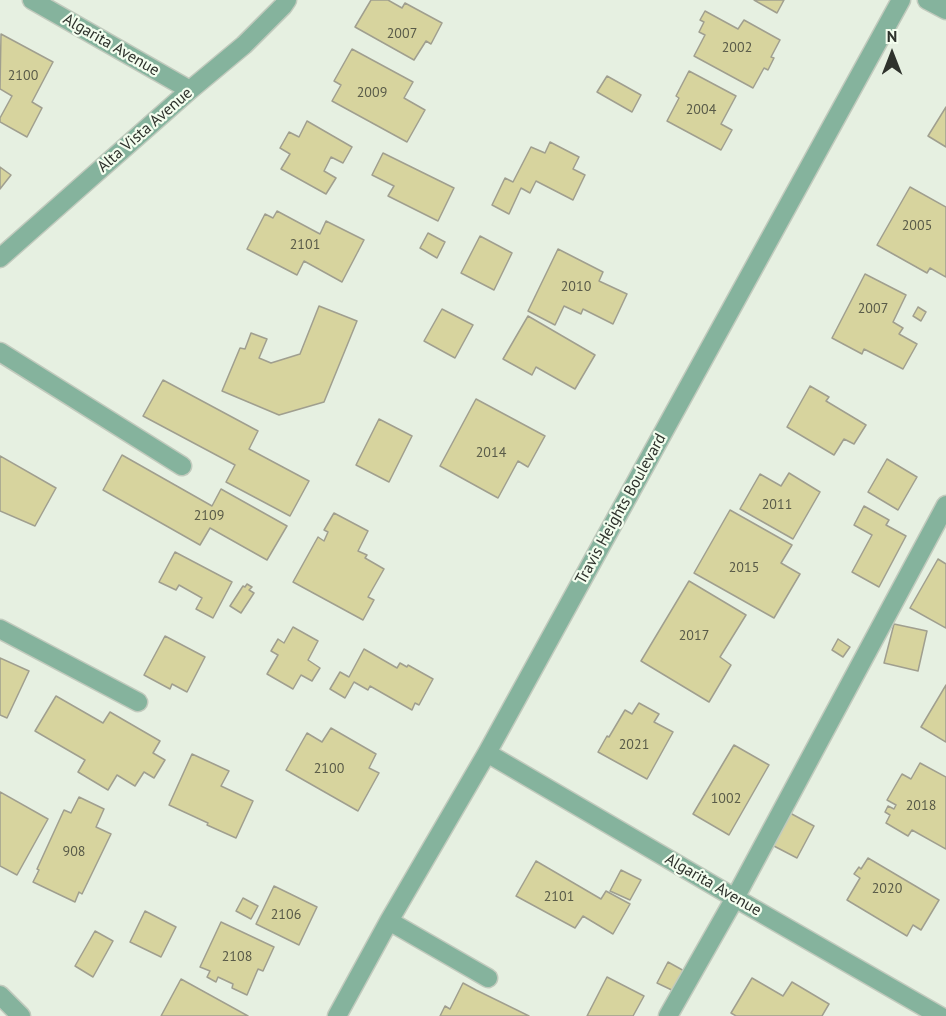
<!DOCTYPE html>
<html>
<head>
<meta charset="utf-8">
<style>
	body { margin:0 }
	#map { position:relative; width:946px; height:1016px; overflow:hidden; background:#e6f0e1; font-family:"PT Sans",sans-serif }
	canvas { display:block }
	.north { position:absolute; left:862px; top:24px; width:60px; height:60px; -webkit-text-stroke:4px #f3fdee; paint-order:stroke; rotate:0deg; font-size:16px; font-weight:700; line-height:24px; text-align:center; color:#2e322c }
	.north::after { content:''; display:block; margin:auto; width:21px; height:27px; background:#2e322c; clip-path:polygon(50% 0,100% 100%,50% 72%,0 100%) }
</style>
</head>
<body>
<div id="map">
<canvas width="946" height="1016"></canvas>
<div class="north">N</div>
</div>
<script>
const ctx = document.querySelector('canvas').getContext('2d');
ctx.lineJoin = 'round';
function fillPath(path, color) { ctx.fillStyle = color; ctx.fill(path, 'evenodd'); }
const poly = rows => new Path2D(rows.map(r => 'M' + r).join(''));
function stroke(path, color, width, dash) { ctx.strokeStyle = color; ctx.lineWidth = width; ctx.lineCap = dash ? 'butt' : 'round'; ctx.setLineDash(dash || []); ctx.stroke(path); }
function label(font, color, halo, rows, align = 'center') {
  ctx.font = font + ' "PT Sans",sans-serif'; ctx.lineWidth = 4.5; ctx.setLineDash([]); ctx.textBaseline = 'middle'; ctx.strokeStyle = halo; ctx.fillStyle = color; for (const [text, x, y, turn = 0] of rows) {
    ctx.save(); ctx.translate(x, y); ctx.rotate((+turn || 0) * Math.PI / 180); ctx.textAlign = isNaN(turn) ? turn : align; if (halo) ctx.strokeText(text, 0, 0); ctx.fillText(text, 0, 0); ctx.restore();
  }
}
const building = poly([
	[371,0,388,0,402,8,405,3,442,23,431,44,426,41,414,60,355,27,371,0],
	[754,0,784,0,777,13,754,0],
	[705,11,738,29,744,20,780,40,771,57,774,58,768,70,764,68,753,88,694,56,705,35,699,32,704,22,700,20,705,11],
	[1,34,53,62,32,102,42,108,27,137,0,122,0,118,12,96,0,89,1,34],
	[352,49,413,82,404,98,425,110,407,142,332,101,341,85,334,81,352,49],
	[689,71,736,96,721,124,732,130,721,150,667,121,679,98,676,96,689,71],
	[607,76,641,95,632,112,597,92,607,76],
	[946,107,946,147,928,136,946,107],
	[307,121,352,147,343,163,331,157,324,171,336,178,326,194,281,169,290,154,280,148,289,132,299,137,307,121],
	[550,142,579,157,573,169,585,175,573,200,536,181,530,193,521,188,509,214,492,205,505,178,513,182,531,147,545,153,550,142],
	[383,153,454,188,438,221,388,196,394,186,372,175,383,153],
	[0,167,11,175,0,189,0,167],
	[910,187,946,207,946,277,930,268,927,273,877,245,910,187],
	[277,211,320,234,326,221,364,240,342,282,304,261,297,275,247,249,265,214,273,218,277,211],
	[428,233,445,242,437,258,420,248,428,233],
	[480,236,512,253,494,290,461,273,480,236],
	[558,249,603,272,599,281,627,294,613,324,583,309,581,314,564,306,555,325,528,311,558,249],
	[865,274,906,295,893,322,903,328,899,334,917,344,903,369,864,349,862,354,832,338,865,274],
	[319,306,357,321,324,402,279,415,222,391,240,348,245,349,251,333,267,339,259,358,271,363,300,354,319,306],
	[918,307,926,312,921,321,913,316,918,307],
	[442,309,473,325,455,358,424,341,442,309],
	[528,316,595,355,575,389,536,367,532,375,503,359,528,316],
	[163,380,258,431,249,449,309,481,290,516,226,482,235,465,143,416,163,380],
	[810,386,829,397,826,401,866,425,854,444,844,439,834,455,787,427,810,386],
	[476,399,545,436,528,467,518,461,498,498,440,466,476,399],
	[379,419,412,436,389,482,356,465,379,419],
	[122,455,212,506,221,489,287,526,267,560,210,528,200,545,103,490,122,455],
	[0,456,56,488,35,526,0,511,0,456],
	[887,459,917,477,898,510,868,492,887,459],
	[789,473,820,492,793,539,740,509,760,474,781,486,789,473],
	[864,506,889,520,886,525,906,536,879,587,852,572,872,535,854,525,864,506],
	[730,510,792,545,781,563,800,574,774,618,694,573,730,510],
	[334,513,368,531,358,551,367,555,365,558,384,569,368,597,374,600,363,620,293,582,318,537,324,541,328,532,324,530,334,513],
	[175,552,232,582,213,618,196,609,202,598,179,585,176,590,159,582,175,552],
	[938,559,946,564,946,628,910,608,938,559],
	[689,581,746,615,720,657,731,665,709,702,641,661,689,581],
	[247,584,252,587,249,590,254,593,241,613,230,606,243,586,245,587,247,584],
	[894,624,927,631,918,671,884,663,894,624],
	[293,627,318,641,308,660,320,668,312,681,301,675,293,689,267,674,278,655,271,651,278,639,284,643,293,627],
	[165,636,205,657,187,692,172,684,170,689,144,675,165,636],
	[838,639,850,647,843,657,832,650,838,639],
	[364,649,397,668,400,663,407,667,408,665,433,679,419,705,415,703,412,710,370,686,368,690,354,682,345,698,330,689,340,672,349,677,364,649],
	[0,658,29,671,7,718,0,715,0,658],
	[946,685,946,742,921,727,946,685],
	[56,696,103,723,110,712,160,741,153,753,165,760,154,778,144,772,135,786,117,775,108,790,78,772,85,760,35,731,56,696],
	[639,703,659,714,654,722,673,732,647,779,598,752,607,736,609,737,625,710,632,714,639,703],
	[331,728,376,754,369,768,379,773,358,811,286,770,307,733,322,742,331,728],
	[734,745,769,765,729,835,693,814,734,745],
	[192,754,229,771,221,786,253,801,236,838,207,825,208,823,169,805,192,754],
	[920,763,946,777,946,849,912,830,908,836,886,823,890,815,885,812,888,806,894,809,896,805,887,800,902,774,911,779,920,763],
	[0,792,48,819,17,875,0,866,0,792],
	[79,797,104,809,96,827,111,834,82,894,79,892,75,902,33,882,39,870,37,869,64,810,71,813,79,797],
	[790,813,814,826,797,858,772,845,790,813],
	[868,858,939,900,921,930,913,925,907,936,847,900,860,878,854,874,859,867,861,869,868,858],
	[536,861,601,899,606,891,630,904,613,934,583,916,575,928,516,896,536,861],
	[621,870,641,880,630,900,610,891,621,870],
	[274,886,317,907,299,945,256,924,274,886],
	[243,898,258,906,251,919,236,911,243,898],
	[145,911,176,927,161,957,130,942,145,911],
	[221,922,274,947,263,971,258,969,247,995,232,988,233,984,218,977,216,982,207,977,210,971,200,967,221,922],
	[95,931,113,941,93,977,75,966,95,931],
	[668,962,686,972,676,992,657,983,668,962],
	[607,977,644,996,633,1016,587,1016,607,977],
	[752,978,783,996,792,982,829,1004,822,1016,736,1016,731,1013,752,978],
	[181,979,248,1016,161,1016,181,979],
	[463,983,476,990,529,1016,440,1016,445,1006,450,1009,463,983]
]);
fillPath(building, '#d7d49e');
stroke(building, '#a09f8f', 1.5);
const minor = poly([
	[32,0,190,90],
	[927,0,946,10],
	[0,258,190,90,244,45,283,6,287,0],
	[0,352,182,466],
	[0,629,138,702],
	[487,753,735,898,940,1016],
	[389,921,488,978],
	[0,995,21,1016],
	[337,1016,389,921,487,753,901,0],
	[668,1016,735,898,946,505]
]);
stroke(minor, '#c1cabd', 21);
stroke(minor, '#85b39d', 18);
label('14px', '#585a48', null, [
	["2007",402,34],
	["2002",737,48],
	["2100",23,76],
	["2009",372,93],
	["2004",701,110],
	["2005",917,226],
	["2101",305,245],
	["2010",576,287],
	["2007",873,309],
	["2014",491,453],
	["2011",777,505],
	["2109",209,516],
	["2015",744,568],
	["2017",694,636],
	["2021",634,745],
	["2100",329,769],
	["1002",726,799],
	["2018",921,806],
	["908",74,852],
	["2020",887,889],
	["2101",559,897],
	["2106",286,915],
	["2108",237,957]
]);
label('16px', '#2e322c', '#f3fdee', [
	["Algarita Avenue",111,45,30],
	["Alta Vista Avenue",145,130,-41],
	["Travis Heights Boulevard",621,509,-61],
	["Algarita Avenue",713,885,30]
]);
</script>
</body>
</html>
